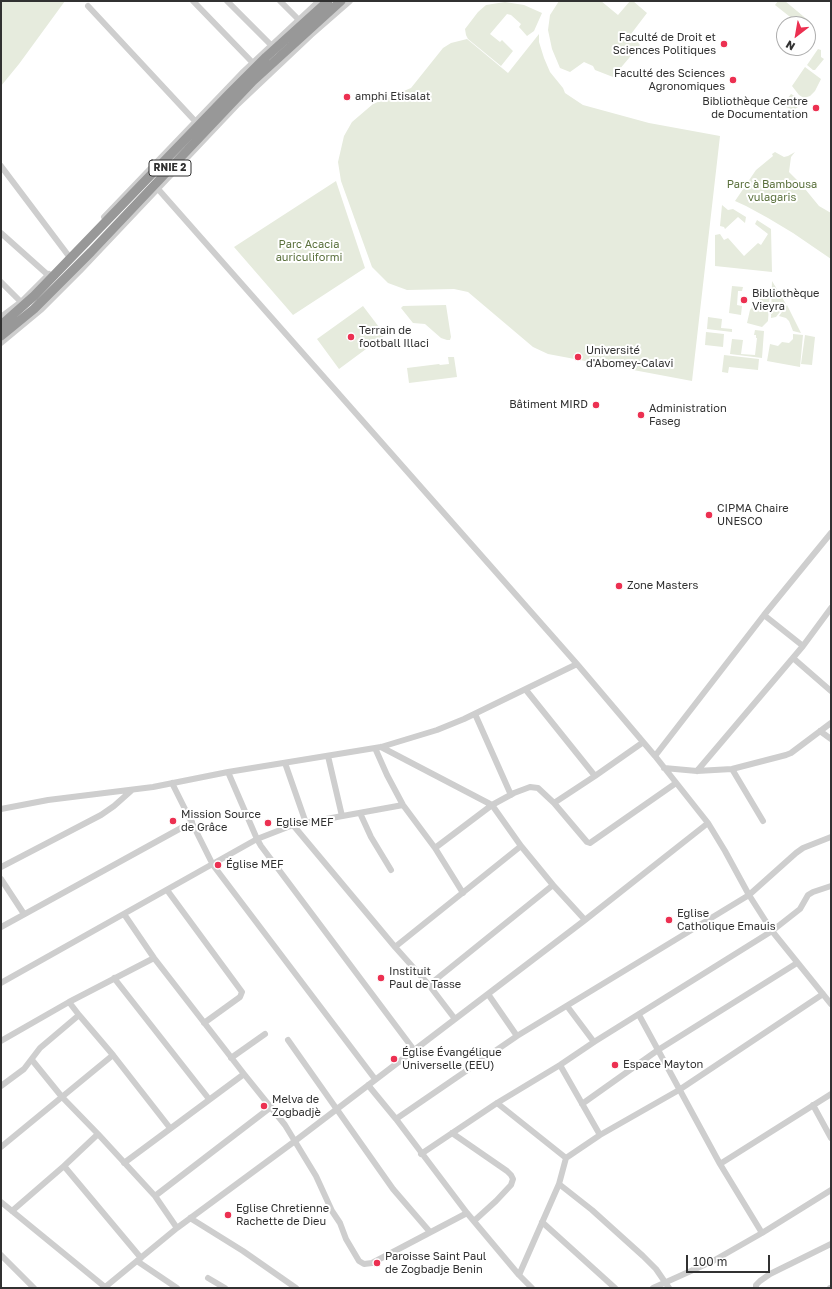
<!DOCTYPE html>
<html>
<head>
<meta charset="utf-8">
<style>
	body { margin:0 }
	#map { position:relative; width:832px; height:1289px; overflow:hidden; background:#fff; font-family:"Golos Text",sans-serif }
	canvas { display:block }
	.frame { position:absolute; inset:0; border:2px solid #313131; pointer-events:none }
	.north { position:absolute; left:776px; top:16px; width:40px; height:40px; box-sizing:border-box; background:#fff; border:1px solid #adadad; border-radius:50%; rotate:211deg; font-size:11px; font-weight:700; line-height:16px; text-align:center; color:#313131 }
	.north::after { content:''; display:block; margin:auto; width:14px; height:18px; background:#ec3051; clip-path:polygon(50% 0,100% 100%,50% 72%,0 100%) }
	.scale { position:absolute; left:686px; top:1255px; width:84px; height:18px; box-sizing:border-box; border:2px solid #313131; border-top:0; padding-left:5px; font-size:12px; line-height:14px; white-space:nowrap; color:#313131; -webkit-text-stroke:3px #fff; paint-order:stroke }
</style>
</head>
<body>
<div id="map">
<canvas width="832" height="1289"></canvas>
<div class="frame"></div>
<div class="north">N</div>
<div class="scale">100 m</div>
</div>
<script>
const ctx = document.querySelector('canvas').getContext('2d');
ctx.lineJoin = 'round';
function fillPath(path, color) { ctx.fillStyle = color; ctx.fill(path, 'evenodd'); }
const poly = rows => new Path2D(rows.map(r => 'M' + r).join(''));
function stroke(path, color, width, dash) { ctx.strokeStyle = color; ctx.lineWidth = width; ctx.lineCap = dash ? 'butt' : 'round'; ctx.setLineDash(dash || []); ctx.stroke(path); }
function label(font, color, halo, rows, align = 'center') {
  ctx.font = font + ' "Golos Text",sans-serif'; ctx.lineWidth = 4; ctx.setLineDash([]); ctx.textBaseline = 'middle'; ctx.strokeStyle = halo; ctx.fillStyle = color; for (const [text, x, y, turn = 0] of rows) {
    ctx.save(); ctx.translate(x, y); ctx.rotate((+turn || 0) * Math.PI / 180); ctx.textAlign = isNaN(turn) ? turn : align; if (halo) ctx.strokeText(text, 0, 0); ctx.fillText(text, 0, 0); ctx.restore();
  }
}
fillPath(poly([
	[1,1,65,1,19,64,1,86],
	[559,1,601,1,618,15,630,1,633,1,647,13,631,34,640,45,613,77,595,70,593,66,584,62,570,72,560,68,552,49,548,30,550,15],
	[778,1,785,1,809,21,806,24,799,24,775,5],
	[505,2,524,5,542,13,534,31,527,36,519,27,521,24,511,15,507,14,490,34,500,42,502,40,513,51,501,66,468,39,466,35,465,29,478,12,486,5],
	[539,34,539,42,544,58,550,72,563,88,565,93,583,105,649,123,720,136,692,381,548,354,533,347,468,292,454,289,407,290,388,283,372,267,341,181,338,162,344,136,352,122,373,104,411,88,443,48,451,43,467,39,508,73],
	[818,49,821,50,821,57,824,59,815,70,813,70,807,65],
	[805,67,821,79,815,91,810,96,804,98,799,95,792,86],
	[791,94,801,99,801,102,798,107,793,110,786,107,783,104],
	[775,152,784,157,788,156,795,152,791,157,789,172,801,184,819,206,831,213,831,259,793,233,768,218,746,206,735,201,756,170,773,156,772,154],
	[336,181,365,268,293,315,234,247],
	[722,205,728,210,733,209,746,217,745,223,738,217,725,229,724,227,720,226],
	[757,220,771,229,772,272,715,266,715,235,720,234,724,240,728,238,744,256,758,243,761,245,768,234,755,224],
	[772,281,786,304,776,317,771,318],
	[732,286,743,287,742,291,738,291,737,305,742,306,741,315,729,313],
	[770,290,768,321,762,327,747,323,750,310,753,306,760,306,759,293],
	[446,305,451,337,450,340,447,340,441,338,425,324,413,323,401,308,403,306],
	[787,305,801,333,793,331,789,321,786,318,779,316],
	[363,306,385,335,339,369,317,339],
	[708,317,722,319,721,328,732,329,732,332,707,329],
	[755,330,764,331,762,358,730,354,732,339,743,340,741,354,755,355,757,338,756,338,756,335,754,335],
	[706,332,724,334,723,347,705,345],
	[793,334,803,335,800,367,767,361,770,344,778,346,782,342,789,343,793,339],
	[805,335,815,337,812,365,801,364],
	[724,355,759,359,758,370,729,367,728,373,722,372],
	[448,357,454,357,457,377,409,383,407,368,439,364,440,365,449,364]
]), '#e6ebdd');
stroke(poly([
	[193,1,252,62],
	[227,1,271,45],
	[280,1,298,19],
	[88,6,195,121],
	[1,166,68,255],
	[158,189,577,664,655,756,708,823,725,851,749,895,772,931,831,1004],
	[104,217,242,73,319,1],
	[1,233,48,275],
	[1,282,21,302],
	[1,317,21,302,49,274],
	[1,343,42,309,80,271,238,104,311,35,350,1],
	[764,615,803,646],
	[793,658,831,691],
	[526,690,595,776],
	[475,714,511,795],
	[820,731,831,739],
	[381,747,492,805,521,846,553,885,585,920],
	[375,748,387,775,403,805,435,848,463,893],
	[328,756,342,816],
	[655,756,764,615,831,533],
	[285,763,306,823],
	[664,768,697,771,732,769,786,755,791,753,831,723],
	[732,769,763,821],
	[697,771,803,646,831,608],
	[228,772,257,839,261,846,414,1050],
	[172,783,213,865,375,1079],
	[554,803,595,776,642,743],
	[1,809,48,800,153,787,228,772,381,747,437,730,464,719,577,664],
	[360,813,371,837,391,870],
	[293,825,395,947,429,985,455,1019],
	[435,848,492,805,514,793,530,787,538,788,554,803,587,842,590,843,676,783],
	[1,867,101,815,114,806,132,790],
	[1,879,24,914],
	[167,890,242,992,240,997,204,1023],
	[124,914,154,958,244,1074,285,1125,316,1176,332,1211,340,1223,346,1239,359,1261,364,1264,372,1263,467,1213],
	[1,927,192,822],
	[395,947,521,846],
	[114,978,209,1099],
	[1,983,257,839,293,825,403,805],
	[429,985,553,885],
	[488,994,517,1036],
	[69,1002,79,1015,113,1055,170,1128],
	[567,1006,594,1042],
	[639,1015,720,1164,762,1233],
	[288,1040,393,1189,430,1232],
	[1,1041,69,1002,154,958],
	[231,1058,265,1034],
	[32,1060,62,1097,98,1134,155,1196,177,1228],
	[560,1065,600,1135],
	[368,1085,396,1119,467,1213,519,1275,532,1288],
	[1,1086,24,1069,40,1048,79,1015],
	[497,1103,566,1158],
	[582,1104,658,1050,797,963],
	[813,1105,831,1138],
	[396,1119,517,1036,749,895,796,853,803,848,831,837],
	[452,1133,507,1171,511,1175,513,1179,511,1185,496,1201,474,1221],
	[1,1147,113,1055],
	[421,1154,497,1103,560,1065,594,1042,772,931,800,909,808,895,813,892,831,886],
	[124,1163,244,1074],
	[720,1164,831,1094],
	[64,1166,141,1258],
	[559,1184,592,1210,643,1256,656,1269,669,1288],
	[155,1196,271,1107],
	[1,1202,105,1287],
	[12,1211,64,1166,98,1134],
	[190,1218,243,1251,296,1288],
	[542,1222,615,1288],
	[1,1255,34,1288],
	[137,1261,177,1288],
	[519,1275,559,1184,566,1158,600,1135,679,1090,823,994],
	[208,1278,225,1288],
	[104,1288,177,1228,295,1141,585,920,708,823],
	[653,1288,713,1261,762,1233,831,1190],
	[756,1288,756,1285,760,1281,770,1274,831,1244],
	[830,1288,831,1288]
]), '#cecece', 6);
stroke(poly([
	[1,325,34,296,229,94,266,57,328,1],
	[1,336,34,309,91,252,253,81,341,1]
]), '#989898', 9);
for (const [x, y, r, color] of [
	[724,44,4,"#ec3051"],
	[733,80,4,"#ec3051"],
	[347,97,4,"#ec3051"],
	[816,108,4,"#ec3051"],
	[744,300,4,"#ec3051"],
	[351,337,4,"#ec3051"],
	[578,357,4,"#ec3051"],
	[596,405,4,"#ec3051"],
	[641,415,4,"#ec3051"],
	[709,515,4,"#ec3051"],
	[619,586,4,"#ec3051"],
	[173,821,4,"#ec3051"],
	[268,823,4,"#ec3051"],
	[218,865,4,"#ec3051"],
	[669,920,4,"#ec3051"],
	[381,978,4,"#ec3051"],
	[394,1059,4,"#ec3051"],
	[615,1065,4,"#ec3051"],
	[264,1106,4,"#ec3051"],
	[228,1215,4,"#ec3051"],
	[377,1263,4,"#ec3051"]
]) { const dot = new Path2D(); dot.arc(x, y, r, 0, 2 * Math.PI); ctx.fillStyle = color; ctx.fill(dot); stroke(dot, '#fff', 1.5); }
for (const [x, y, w] of [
	[170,168,42]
]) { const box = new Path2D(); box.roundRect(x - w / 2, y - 8, w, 16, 3); ctx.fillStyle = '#fff'; ctx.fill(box); stroke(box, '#313131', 1); }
label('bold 10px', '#313131', null, [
	["RNIE 2",170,168]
]);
label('11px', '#313131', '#fff', [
	["Faculté de Droit et",716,38,"right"],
	["Sciences Politiques",716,51,"right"],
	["Faculté des Sciences",725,74,"right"],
	["Agronomiques",725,87,"right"],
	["amphi Etisalat",355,97],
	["Bibliothèque Centre",808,102,"right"],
	["de Documentation",808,115,"right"],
	["Bibliothèque",752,294],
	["Vieyra",752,307],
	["Terrain de",359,331],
	["football Illaci",359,344],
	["Université",586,351],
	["d'Abomey-Calavi",586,364],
	["Bâtiment MIRD",588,405,"right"],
	["Administration",649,409],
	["Faseg",649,422],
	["CIPMA Chaire",717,509],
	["UNESCO",717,522],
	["Zone Masters",627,586],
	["Mission Source",181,815],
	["de Grâce",181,828],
	["Eglise MEF",276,823],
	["Église MEF",226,865],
	["Eglise",677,914],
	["Catholique Emauis",677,927],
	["Instituit",389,972],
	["Paul de Tasse",389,985],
	["Église Évangélique",402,1053],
	["Universelle (EEU)",402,1066],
	["Espace Mayton",623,1065],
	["Melva de",272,1100],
	["Zogbadjè",272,1113],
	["Eglise Chretienne",236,1209],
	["Rachette de Dieu",236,1222],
	["Paroisse Saint Paul",385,1257],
	["de Zogbadje Benin",385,1270]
], 'left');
label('11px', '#5a703c', '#fff', [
	["Parc à Bambousa",772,185],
	["vulagaris",772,198],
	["Parc Acacia",309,245],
	["auriculiformi",309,258]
]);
</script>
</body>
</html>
